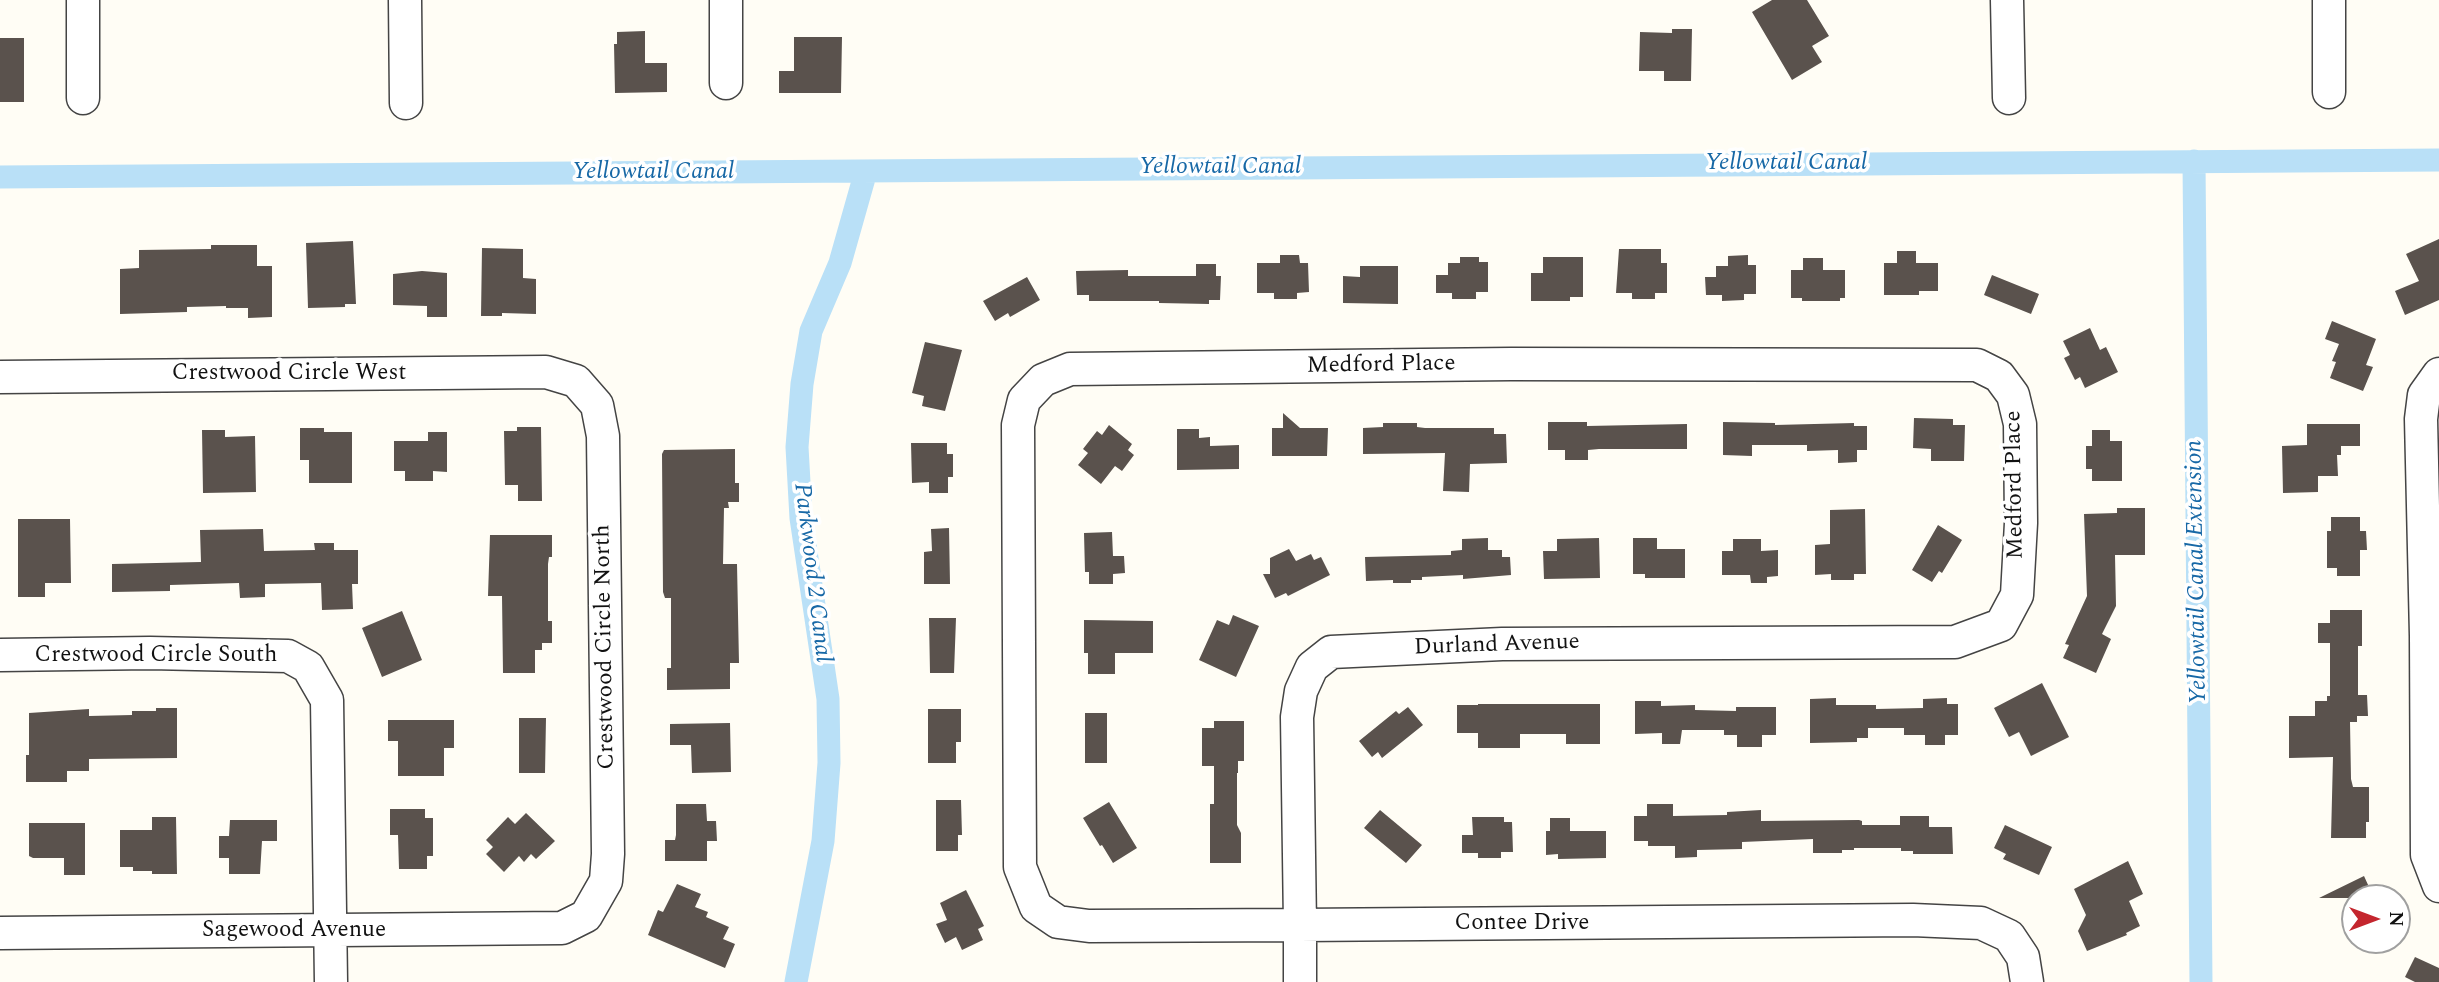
<!DOCTYPE html>
<html>
<head>
<meta charset="utf-8">
<style>
	body { margin:0 }
	#map { position:relative; width:2439px; height:982px; overflow:hidden; background:#fffdf5; font-family:Spectral,serif }
	canvas { display:block }
	.north { position:absolute; left:2341px; top:884px; width:70px; height:70px; box-sizing:border-box; background:#fff; border:2px solid #a0a0a0; border-radius:50%; rotate:90deg; font-size:19px; font-weight:700; line-height:28px; text-align:center; color:#111 }
	.north::after { content:''; display:block; margin:auto; width:24px; height:32px; background:#c4262e; clip-path:polygon(50% 0,100% 100%,50% 72%,0 100%) }
</style>
</head>
<body>
<div id="map">
<canvas width="2439" height="982"></canvas>
<div class="north">N</div>
</div>
<script>
const ctx = document.querySelector('canvas').getContext('2d');
ctx.lineJoin = 'round';
const poly = rows => new Path2D(rows.map(r => 'M' + r).join(''));
function stroke(path, color, width, dash) { ctx.strokeStyle = color; ctx.lineWidth = width; ctx.lineCap = dash ? 'butt' : 'round'; ctx.setLineDash(dash || []); ctx.stroke(path); }
function fillPath(path, color) { ctx.fillStyle = color; ctx.fill(path, 'evenodd'); }
function label(font, color, halo, rows, align = 'center') {
  ctx.font = font + ' Spectral,serif'; ctx.lineWidth = 7; ctx.setLineDash([]); ctx.textBaseline = 'middle'; ctx.strokeStyle = halo; ctx.fillStyle = color; for (const [text, x, y, turn = 0] of rows) {
    ctx.save(); ctx.translate(x, y); ctx.rotate((+turn || 0) * Math.PI / 180); ctx.textAlign = isNaN(turn) ? turn : align; if (halo) ctx.strokeText(text, 0, 0); ctx.fillText(text, 0, 0); ctx.restore();
  }
}
stroke(poly([
	[2194,161,2201,982],
	[0,177,2439,160],
	[796,982,823,841,829,763,828,699,801,518,797,447,802,384,811,331,840,263,866,171]
]), '#b9e0f7', 23);
fillPath(poly([
	[1772,0,1807,0,1829,36,1812,46,1822,62,1792,80,1752,12],
	[1672,29,1692,29,1691,81,1664,81,1664,71,1639,71,1640,32,1672,33],
	[645,31,645,63,667,63,667,92,615,93,614,44,617,44,617,32],
	[794,37,842,37,841,93,779,93,779,71,794,71],
	[0,38,24,38,24,102,0,102],
	[2439,239,2439,300,2405,315,2395,291,2419,281,2406,254],
	[353,241,356,304,345,304,345,307,308,308,306,243],
	[211,245,257,245,257,266,272,266,272,317,248,318,248,308,226,308,226,306,187,307,187,312,120,314,120,269,139,268,139,250,211,249],
	[482,248,523,249,523,278,536,279,536,314,502,313,502,316,481,316],
	[1619,249,1661,249,1661,263,1667,263,1667,293,1655,293,1655,299,1632,299,1632,293,1616,293],
	[1897,251,1916,251,1916,263,1938,263,1938,291,1919,291,1919,295,1884,295,1884,263,1897,263],
	[1280,255,1299,255,1300,263,1308,263,1309,292,1297,293,1297,299,1274,299,1274,293,1257,293,1257,263,1280,263],
	[1748,255,1748,265,1756,265,1756,294,1744,294,1744,300,1722,301,1722,295,1706,295,1705,277,1716,277,1716,266,1728,266,1728,256],
	[1460,257,1479,257,1479,262,1488,262,1488,292,1476,292,1476,299,1452,299,1452,293,1436,293,1436,275,1448,275,1448,263,1460,263],
	[1543,257,1583,257,1583,297,1570,297,1570,301,1531,301,1531,273,1543,273],
	[1803,258,1823,258,1823,270,1845,270,1845,298,1840,298,1840,301,1802,301,1802,298,1791,298,1791,270,1803,270],
	[1196,264,1216,264,1216,276,1221,276,1220,300,1209,300,1209,304,1159,303,1159,301,1089,301,1089,295,1077,295,1076,271,1128,270,1128,276,1196,276],
	[1360,266,1398,266,1398,304,1343,303,1343,276,1360,277],
	[422,271,447,273,447,317,427,317,427,306,393,305,393,274],
	[1992,275,2039,294,2031,314,1984,295],
	[1027,277,1040,300,1010,317,1008,313,995,321,983,301],
	[2332,321,2376,339,2366,365,2373,367,2363,391,2330,378,2336,362,2332,361,2339,344,2325,339],
	[2090,328,2100,350,2106,347,2118,372,2085,388,2080,377,2075,380,2064,358,2070,355,2063,341],
	[925,342,962,350,945,411,922,406,924,396,912,393],
	[1283,413,1300,428,1328,428,1327,456,1272,456,1272,428,1283,428],
	[1914,418,1953,419,1953,425,1965,425,1964,461,1931,461,1931,449,1913,448],
	[1548,422,1587,422,1587,426,1687,424,1687,449,1599,449,1588,450,1588,460,1565,460,1565,450,1548,450],
	[1723,422,1775,423,1775,425,1854,423,1854,426,1867,426,1867,450,1857,450,1857,462,1838,463,1838,450,1807,451,1807,445,1752,445,1752,456,1723,455],
	[1383,423,1417,423,1417,427,1425,428,1494,428,1494,434,1506,434,1507,463,1470,464,1469,492,1443,491,1445,453,1363,454,1363,428,1383,427],
	[2307,424,2360,424,2360,446,2341,446,2341,455,2337,455,2338,476,2318,476,2318,492,2283,493,2282,446,2307,445],
	[1109,425,1132,444,1128,450,1134,455,1122,471,1115,466,1101,484,1078,465,1088,453,1083,449,1097,431,1102,435],
	[517,427,541,427,542,501,518,501,518,485,505,485,504,431,517,431],
	[300,428,324,428,324,432,352,432,352,483,309,483,309,460,300,460],
	[1177,429,1199,429,1199,438,1210,437,1210,446,1239,445,1239,469,1177,470],
	[202,430,225,430,225,437,255,436,256,492,203,493],
	[2092,430,2110,430,2110,441,2122,441,2122,481,2092,481,2092,469,2086,469,2086,446,2092,446],
	[428,432,447,432,447,472,433,471,433,481,405,481,405,471,394,471,394,441,428,441],
	[911,443,947,443,947,454,953,454,953,477,948,477,948,493,929,493,929,482,912,483],
	[735,449,735,483,739,483,739,502,728,502,729,508,724,508,723,564,737,564,739,663,730,663,730,689,667,690,667,668,671,668,671,598,665,598,663,592,662,454,664,450],
	[2117,508,2145,508,2145,555,2115,555,2116,606,2102,634,2111,639,2096,673,2063,658,2069,645,2065,644,2087,596,2084,514,2117,513],
	[1865,509,1866,574,1854,574,1854,580,1831,580,1831,574,1815,575,1815,545,1830,544,1830,510],
	[2331,517,2360,517,2360,531,2366,531,2367,550,2360,550,2360,576,2337,576,2337,568,2327,568,2327,531,2331,531],
	[18,519,70,519,71,583,45,583,45,597,18,597],
	[1938,525,1962,540,1942,573,1939,571,1932,582,1912,570],
	[949,528,950,584,924,584,924,552,932,551,931,529],
	[263,529,264,551,315,550,314,543,334,543,334,550,358,550,358,584,352,584,353,609,322,610,321,583,265,584,265,597,240,598,239,583,170,585,170,591,112,592,112,564,201,562,200,530],
	[1112,532,1113,556,1124,556,1125,573,1113,574,1113,584,1089,584,1089,572,1085,572,1084,533],
	[490,535,552,535,552,557,549,557,548,564,548,621,552,621,552,643,542,643,542,650,535,650,535,673,503,673,502,596,488,596],
	[1488,538,1488,550,1502,550,1502,557,1510,557,1511,575,1463,579,1463,575,1422,577,1422,580,1411,580,1411,583,1393,583,1393,580,1366,581,1365,557,1451,555,1451,551,1462,550,1462,539],
	[1599,538,1600,578,1544,579,1543,551,1557,551,1557,539],
	[1633,538,1657,538,1657,549,1685,549,1685,578,1645,578,1645,574,1633,574],
	[1733,539,1761,539,1761,551,1778,550,1778,576,1767,577,1767,583,1751,583,1750,575,1722,575,1722,551,1733,551],
	[1289,549,1296,561,1311,554,1314,560,1321,557,1330,575,1288,596,1286,593,1275,598,1263,574,1270,574,1270,558],
	[2330,610,2362,610,2362,646,2358,646,2358,695,2367,695,2368,716,2357,716,2357,722,2350,722,2351,779,2353,787,2369,787,2369,822,2366,822,2366,838,2331,838,2333,757,2289,758,2289,716,2315,716,2315,701,2327,701,2327,696,2330,696,2330,643,2318,643,2318,623,2330,623],
	[402,611,422,660,382,677,362,628],
	[1233,615,1259,626,1236,677,1199,660,1217,620,1229,625],
	[929,618,956,618,954,673,930,673],
	[1084,620,1153,621,1153,653,1115,653,1115,674,1088,674,1088,653,1084,653],
	[2042,683,2069,737,2031,756,2019,732,2009,737,1994,708],
	[1836,698,1836,705,1876,705,1876,709,1923,708,1923,699,1947,698,1947,704,1958,704,1958,735,1945,735,1945,745,1925,745,1925,735,1904,735,1904,728,1868,728,1868,738,1857,738,1857,742,1810,743,1810,699],
	[1635,701,1661,701,1661,706,1695,705,1695,710,1736,711,1736,707,1776,707,1776,735,1762,735,1762,747,1737,747,1737,735,1724,735,1724,730,1682,730,1680,744,1662,744,1662,733,1635,734],
	[1478,704,1600,704,1600,744,1566,744,1566,734,1520,734,1520,748,1478,748,1478,733,1457,733,1457,705,1478,705],
	[1408,707,1423,725,1382,758,1378,752,1372,757,1359,741,1396,711,1399,714],
	[156,708,177,708,177,758,89,759,89,771,67,771,67,782,26,782,26,755,29,755,29,713,89,709,89,716,132,715,132,711,156,711],
	[928,709,961,709,961,742,956,742,956,763,928,763],
	[1085,713,1107,713,1107,763,1085,763],
	[519,718,546,718,545,773,519,773],
	[388,720,454,720,454,748,444,748,444,776,398,776,398,741,388,741],
	[1214,721,1244,721,1244,761,1238,761,1238,773,1237,773,1237,825,1241,833,1241,863,1210,863,1210,804,1214,804,1214,766,1202,766,1202,728,1214,728],
	[730,723,731,772,692,773,691,745,670,745,670,724],
	[936,800,961,800,962,835,958,835,958,851,936,851],
	[1109,802,1137,848,1113,863,1102,845,1100,846,1083,818],
	[676,804,706,804,707,821,716,821,717,841,707,841,707,861,665,861,665,840,675,840,676,835],
	[1647,804,1673,804,1673,816,1727,815,1727,812,1761,810,1761,821,1859,820,1862,821,1862,825,1900,825,1900,816,1929,816,1929,827,1952,827,1953,854,1913,854,1913,851,1901,851,1901,848,1854,848,1854,850,1842,850,1842,853,1813,853,1813,839,1742,842,1742,849,1697,850,1697,857,1675,858,1675,846,1648,846,1648,841,1634,841,1634,816,1647,816],
	[390,809,425,809,425,818,433,818,433,856,427,856,427,869,399,869,398,835,390,835],
	[1380,810,1422,845,1406,863,1364,828],
	[526,813,555,841,536,859,531,854,524,862,519,856,504,872,486,854,493,847,486,840,508,817,515,824],
	[152,817,176,817,177,874,152,874,152,871,133,871,133,867,120,867,120,830,152,830],
	[1472,817,1504,817,1504,822,1512,822,1513,852,1501,852,1501,858,1478,858,1478,853,1462,853,1462,835,1473,835],
	[1550,818,1570,818,1570,831,1606,831,1606,858,1558,859,1558,854,1546,855,1546,831,1550,831],
	[230,820,277,820,277,841,262,841,260,874,229,874,229,858,219,858,219,836,229,836],
	[29,823,85,823,85,875,64,875,64,858,33,858,29,856],
	[2005,825,2052,847,2039,875,2003,859,2006,854,1994,848],
	[2128,861,2143,894,2129,901,2140,926,2126,933,2127,935,2087,951,2078,931,2086,915,2074,889],
	[2364,876,2374,898,2319,898],
	[677,884,701,894,695,907,708,912,706,917,729,927,723,939,735,944,725,968,648,935,658,910,663,912],
	[966,890,984,926,978,929,983,940,962,950,956,937,945,943,936,924,947,920,940,903],
	[2415,957,2439,968,2439,982,2415,982,2405,977]
]), '#5a524d');
const minor = poly([
	[83,0,83,98],
	[405,0,406,103],
	[726,0,726,83],
	[2007,0,2009,98],
	[2329,0,2329,92],
	[2439,374,2424,395,2421,419,2426,636,2427,855,2439,886],
	[0,377,546,372,576,381,597,405,603,436,608,854,606,881,586,916,562,928,0,933],
	[0,655,150,653,288,656,308,667,327,700,331,982],
	[1300,982,1300,925,1297,717,1301,691,1312,667,1331,652,1502,644,1955,642,2001,625,2017,595,2021,523,2020,424,2013,395,1999,376,1977,365,1511,364,1070,369,1043,380,1024,400,1018,425,1020,867,1036,907,1058,922,1089,926,1300,925,1913,920,1981,923,2009,936,2023,957,2027,982]
]);
stroke(minor, '#444', 35);
stroke(minor, '#fff', 32);
label('23px', '#111', '#fff', [
	["Medford Place",1381,366,-1],
	["Crestwood Circle West",289,374],
	["Medford Place",2016,485,-91],
	["Durland Avenue",1497,646,-2],
	["Crestwood Circle North",606,647,-91],
	["Crestwood Circle South",156,656],
	["Contee Drive",1522,924],
	["Sagewood Avenue",294,931]
]);
label('italic 24px', '#1768a6', '#fff', [
	["Yellowtail Canal",1786,164],
	["Yellowtail Canal",1220,168],
	["Yellowtail Canal",653,173],
	["Yellowtail Canal Extension",2198,572,-91],
	["Parkwood 2 Canal",811,573,83]
]);
</script>
</body>
</html>
